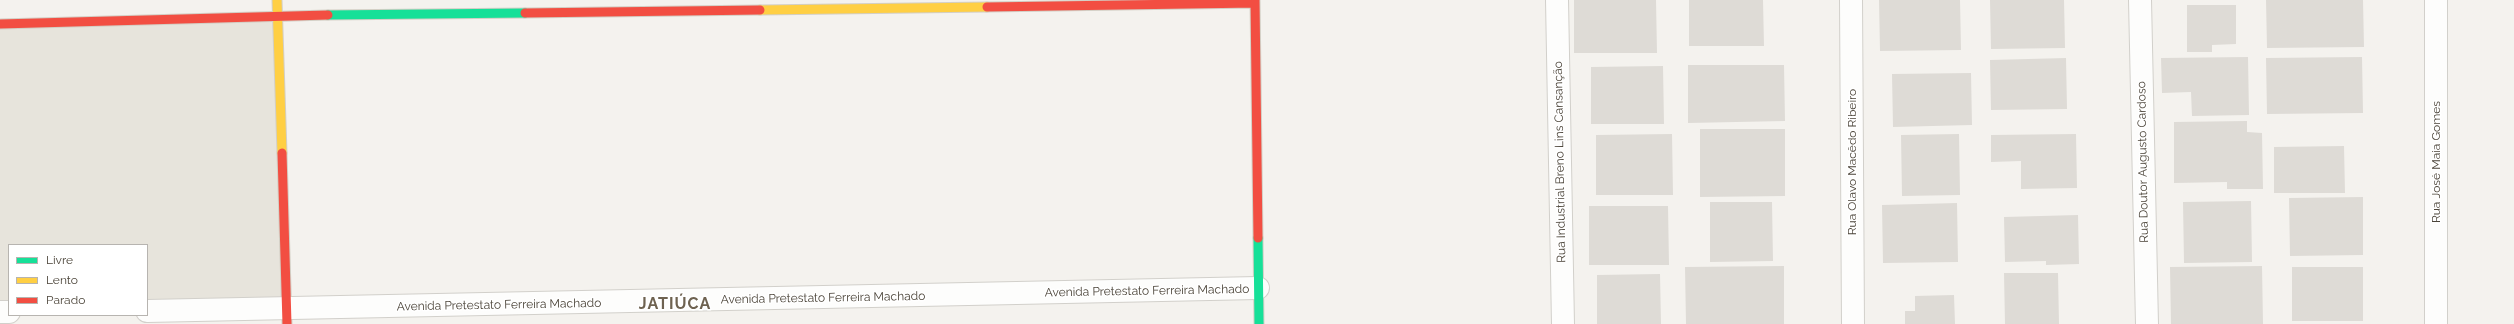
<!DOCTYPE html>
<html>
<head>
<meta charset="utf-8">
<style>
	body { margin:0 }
	#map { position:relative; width:2514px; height:324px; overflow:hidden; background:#f4f2ee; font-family:Raleway,sans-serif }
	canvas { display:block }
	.legend { position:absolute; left:8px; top:244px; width:140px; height:72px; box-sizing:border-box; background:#fff; border:1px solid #b7b4b0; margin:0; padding:5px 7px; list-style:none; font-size:12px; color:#4b4439 }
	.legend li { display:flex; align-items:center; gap:8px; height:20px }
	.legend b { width:20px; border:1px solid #b7b4b0 }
</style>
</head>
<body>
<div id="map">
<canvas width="2514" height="324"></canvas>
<ul class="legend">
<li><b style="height:5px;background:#16e098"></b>Livre</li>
<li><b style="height:5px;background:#ffcf43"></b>Lento</li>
<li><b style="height:5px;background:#f24e42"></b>Parado</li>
</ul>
</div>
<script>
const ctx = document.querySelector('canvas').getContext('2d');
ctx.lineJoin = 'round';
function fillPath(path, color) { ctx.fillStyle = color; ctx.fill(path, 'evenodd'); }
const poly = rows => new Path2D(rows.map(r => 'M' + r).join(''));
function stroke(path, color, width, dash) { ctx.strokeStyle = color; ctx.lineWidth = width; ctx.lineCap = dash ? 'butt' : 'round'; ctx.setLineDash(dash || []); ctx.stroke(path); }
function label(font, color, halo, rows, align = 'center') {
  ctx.font = font + ' Raleway,sans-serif'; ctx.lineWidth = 3; ctx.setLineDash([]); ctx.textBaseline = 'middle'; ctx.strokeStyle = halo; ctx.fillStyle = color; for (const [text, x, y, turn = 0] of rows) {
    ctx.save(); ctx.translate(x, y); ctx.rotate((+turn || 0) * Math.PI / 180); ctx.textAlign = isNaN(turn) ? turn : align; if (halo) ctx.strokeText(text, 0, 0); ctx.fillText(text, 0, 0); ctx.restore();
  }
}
fillPath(poly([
	[278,16,287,310,147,311,147,245,9,245,9,312,0,312,0,24]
]), '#e7e4dc');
fillPath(poly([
	[1574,0,1656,0,1657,53,1574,53],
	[1689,0,1763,0,1764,46,1689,46],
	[1879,0,1960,0,1961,50,1880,51],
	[1990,0,2064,0,2065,48,1991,49],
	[2266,0,2363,0,2364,47,2267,48],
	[2187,5,2236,5,2236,44,2212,45,2212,52,2187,52],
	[2248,57,2249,115,2192,116,2191,92,2162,93,2161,58],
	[2362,57,2363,113,2267,114,2266,58],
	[2066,58,2067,109,1991,110,1990,60],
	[1688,65,1784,65,1785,121,1688,123],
	[1663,66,1664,124,1591,124,1591,67],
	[1971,73,1972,125,1893,127,1892,74],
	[2247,121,2247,132,2262,133,2263,189,2227,189,2227,182,2174,183,2174,122],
	[1700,129,1785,129,1785,196,1700,197],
	[1672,134,1673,195,1596,195,1596,135],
	[1959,134,1960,195,1902,196,1901,135],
	[2076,134,2077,188,2021,189,2021,161,1991,162,1991,135],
	[2344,146,2345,193,2274,193,2274,147],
	[2363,197,2363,255,2290,256,2289,198],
	[2251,201,2252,262,2184,263,2183,202],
	[1710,202,1772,202,1773,261,1710,262],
	[1957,203,1958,262,1883,263,1882,205],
	[1589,206,1668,206,1669,265,1589,265],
	[2078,215,2079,264,2046,265,2046,261,2005,262,2004,217],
	[1784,266,1784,324,1686,324,1685,267],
	[2262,266,2263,324,2171,324,2170,267],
	[2292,267,2363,267,2363,321,2292,321],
	[2004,273,2058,273,2059,324,2005,324],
	[1660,274,1661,324,1597,324,1597,275],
	[1954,295,1955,324,1905,324,1905,311,1915,311,1915,296]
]), '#dedbd6');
const street = poly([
	[1557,0,1563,324],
	[1851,0,1853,324],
	[2140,0,2147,324],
	[2436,0,2436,324],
	[147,311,1258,288],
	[0,312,9,312]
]);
const fast = poly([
	[328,15,525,13],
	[1258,238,1259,324]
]);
const slow = poly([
	[277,0,282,153],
	[760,10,987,7]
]);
const jam = poly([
	[1255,0,1258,238],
	[987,7,1255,3],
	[525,13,760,10],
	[0,24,328,15],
	[282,153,287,324]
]);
stroke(street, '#d2d0cb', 24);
stroke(fast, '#d3cfc5', 11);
stroke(slow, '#d3cfc5', 11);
stroke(jam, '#d3cfc5', 11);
stroke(street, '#fdfdfc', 22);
stroke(fast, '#16e098', 9);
stroke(slow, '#ffcf43', 9);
stroke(jam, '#f24e42', 9);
label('12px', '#4b4439', '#fff', [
	["Rua Industrial Breno Lins Cansanção",1560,162,-91],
	["Rua Olavo Macêdo Ribeiro",1852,162,-90],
	["Rua Doutor Augusto Cardoso",2143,162,-91],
	["Rua José Maia Gomes",2436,162,-90],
	["Avenida Pretestato Ferreira Machado",1147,291,-1],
	["Avenida Pretestato Ferreira Machado",823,298,-1],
	["Avenida Pretestato Ferreira Machado",499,305,-1]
]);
ctx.letterSpacing = '1px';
label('bold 16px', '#6e6250', '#fff', [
	["JATIÚCA",675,304]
]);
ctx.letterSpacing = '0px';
</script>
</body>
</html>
